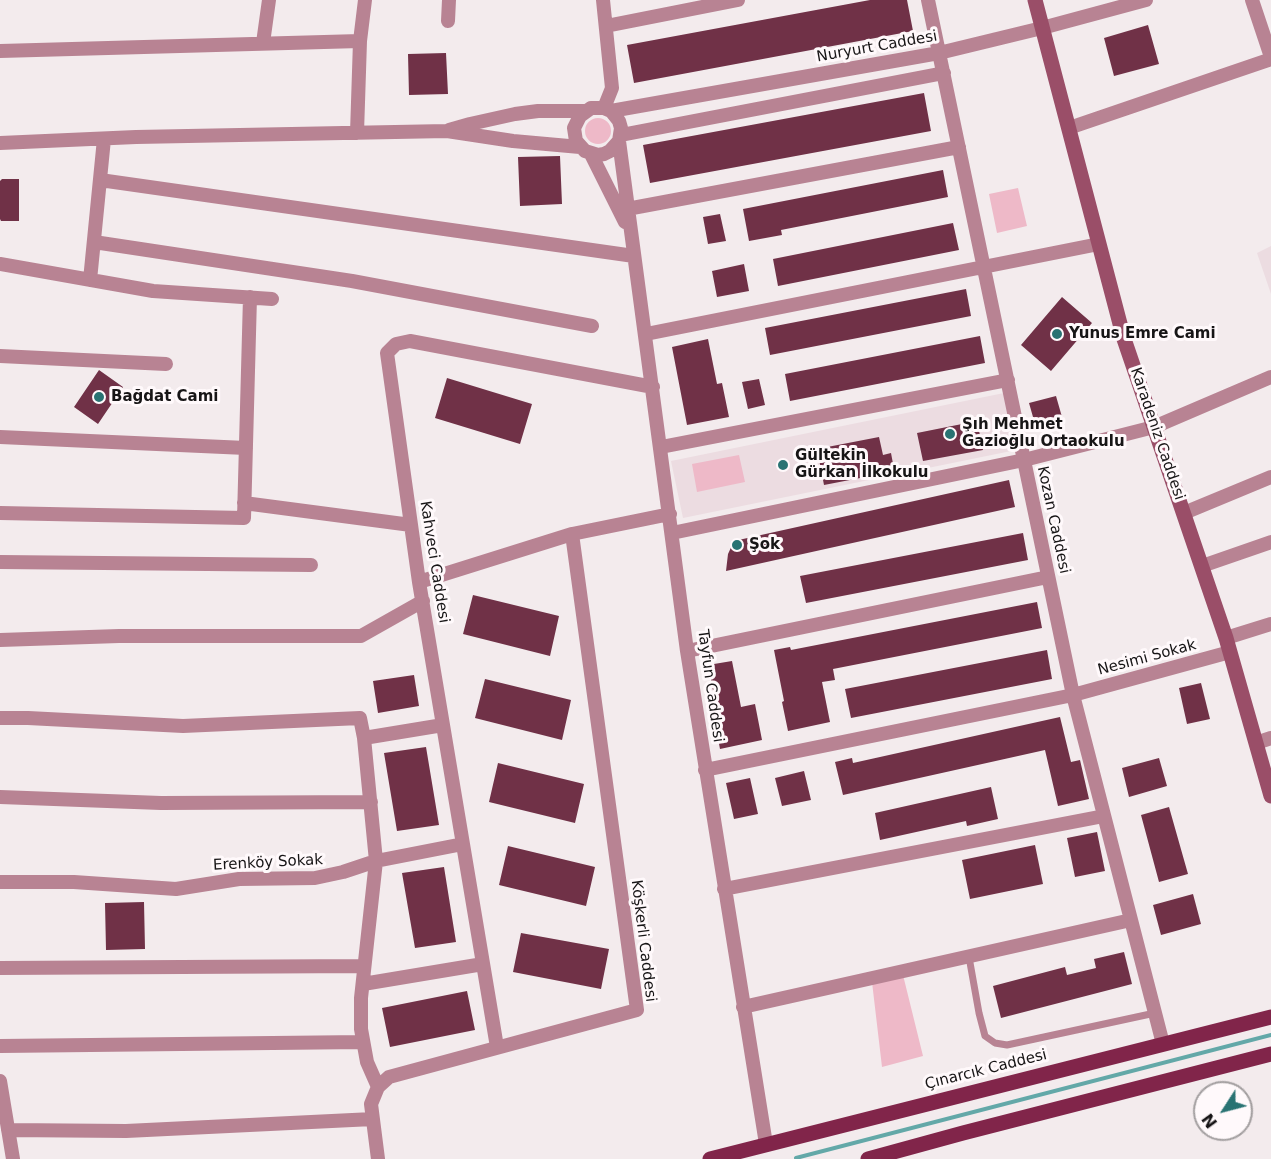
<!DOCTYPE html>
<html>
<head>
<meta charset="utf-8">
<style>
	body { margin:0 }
	#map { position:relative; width:1271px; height:1159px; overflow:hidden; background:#f3ebed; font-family:"DejaVu Sans",sans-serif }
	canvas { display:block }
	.north { position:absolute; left:1193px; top:1081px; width:60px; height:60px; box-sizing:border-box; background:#fff9fb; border:2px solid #a29e9f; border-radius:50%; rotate:234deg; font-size:16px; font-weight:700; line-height:24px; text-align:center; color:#171516 }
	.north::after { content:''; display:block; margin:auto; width:21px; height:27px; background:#297373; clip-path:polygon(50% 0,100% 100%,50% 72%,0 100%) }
</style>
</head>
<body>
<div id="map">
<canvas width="1271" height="1159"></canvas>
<div class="north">N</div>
</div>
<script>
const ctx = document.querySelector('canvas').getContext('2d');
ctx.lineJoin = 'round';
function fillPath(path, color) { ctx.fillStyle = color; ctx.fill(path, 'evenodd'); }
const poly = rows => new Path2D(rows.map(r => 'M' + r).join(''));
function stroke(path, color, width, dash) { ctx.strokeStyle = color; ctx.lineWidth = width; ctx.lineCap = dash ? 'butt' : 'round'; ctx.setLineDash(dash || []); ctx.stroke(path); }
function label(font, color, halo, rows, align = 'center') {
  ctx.font = font + ' "DejaVu Sans",sans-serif'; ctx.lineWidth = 6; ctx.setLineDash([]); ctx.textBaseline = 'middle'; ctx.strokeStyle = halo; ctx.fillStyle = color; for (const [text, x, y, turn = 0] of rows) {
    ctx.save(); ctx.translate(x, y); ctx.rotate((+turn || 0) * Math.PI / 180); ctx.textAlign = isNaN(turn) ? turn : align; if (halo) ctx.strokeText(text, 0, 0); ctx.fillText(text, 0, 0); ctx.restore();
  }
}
fillPath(poly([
	[1271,246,1271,294,1257,253],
	[1004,393,1016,450,683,518,671,461]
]), '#ecdce1');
fillPath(poly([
	'585 131a13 13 0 1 1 26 0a13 13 0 1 1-26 0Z',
	[1018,188,1027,226,997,233,989,194],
	[739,455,745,482,697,492,692,464],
	[903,975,923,1056,882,1067,872,982]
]), '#eeb9c8');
stroke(poly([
	[796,1158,1271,1035]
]), '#63a8a8', 4);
fillPath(poly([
	[870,0,907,0,913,31,634,83,627,45],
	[1148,25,1159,64,1114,76,1104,38],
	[446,53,448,94,409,95,408,54],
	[924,93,931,131,650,183,643,145],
	[560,156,562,204,520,206,518,157],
	[943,170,948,197,781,230,782,235,749,241,743,209],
	[2,179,19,179,19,221,1,221,0,219,0,181],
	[720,214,726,241,708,244,703,217],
	[953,223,959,250,778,286,773,259],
	[744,264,749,291,717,297,712,271],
	[966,289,971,316,770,355,765,328],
	[1062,297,1092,323,1051,371,1021,345],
	[980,336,985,363,790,401,785,374],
	[708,339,717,384,722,383,729,417,687,425,672,347],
	[99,370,123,387,98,424,74,407],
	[447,378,532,404,520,444,435,418],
	[759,379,765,405,748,409,742,382],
	[1056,396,1064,424,1037,431,1029,403],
	[977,421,983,450,923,461,917,433],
	[879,437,883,455,891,453,894,469,886,471,886,473,824,485,817,449],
	[1009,480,1015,507,726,571,728,554,734,541],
	[1023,533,1028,560,806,603,800,576],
	[473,595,559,616,550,656,463,634],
	[1037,602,1042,628,833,669,835,680,822,682,830,722,788,731,782,702,784,701,774,650,790,647,791,650],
	[1047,650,1052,679,851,718,845,689],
	[732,661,741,707,755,704,762,740,720,749,713,712,717,711,708,665],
	[414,675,419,706,378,713,373,681],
	[485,679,571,700,562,740,475,718],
	[1201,683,1210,719,1187,724,1179,688],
	[1060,717,1071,762,1080,760,1089,799,1058,806,1045,750,843,795,835,762,852,758,853,763],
	[426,747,439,825,397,831,384,753],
	[1159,758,1167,786,1129,797,1122,768],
	[498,763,584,784,575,823,489,802],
	[804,771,811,800,782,806,775,778],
	[750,778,758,814,734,819,726,783],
	[991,787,998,819,967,826,966,821,880,840,875,813],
	[1169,807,1188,874,1159,882,1141,815],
	[1097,832,1105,871,1075,877,1067,838],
	[1035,845,1043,884,970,899,962,860],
	[508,846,595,867,586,906,499,885],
	[444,867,456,942,415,948,402,873],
	[1193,894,1201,924,1161,935,1153,905],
	[144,902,145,949,106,950,105,903],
	[521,933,609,949,601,989,513,972],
	[1124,952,1132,984,1001,1018,993,986,1065,967,1067,975,1096,968,1094,959],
	[467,991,475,1030,390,1047,382,1008]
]), '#703147');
stroke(poly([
	[969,957,979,1013,985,1036,995,1043,1007,1045,1155,1013]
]), '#b88393', 7);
stroke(poly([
	[603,0,612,88,604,108],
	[928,0,1073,695,1163,1044],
	[1252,0,1271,57],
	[448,21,449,0],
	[606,26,738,0],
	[263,43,269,0],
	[0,51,360,41],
	[611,111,619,121,621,128,619,141,610,151,604,154,598,155,585,151,576,141,574,128,580,116,591,108,604,108,611,111,939,53,1042,28,1146,0],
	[1069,128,1271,59],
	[449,130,470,124,515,114,538,111,585,111],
	[357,133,360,41,365,0],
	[621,135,944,73],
	[619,141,687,651,766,1144],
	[0,143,136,137,447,131,513,141,580,147],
	[591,154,625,222],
	[100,180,634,256],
	[627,209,959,147],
	[94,242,352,281,592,326],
	[0,264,153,291,272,299],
	[90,280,104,139],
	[646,334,1099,244],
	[0,356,166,364],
	[0,437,246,448],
	[661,447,1008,380],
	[244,503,411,525],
	[0,513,244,518,250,297],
	[1184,513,1271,477],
	[672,533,1024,460,1154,427,1271,377],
	[0,562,311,565],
	[1202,566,1271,542],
	[419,582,572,534,670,514],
	[1226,638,1271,624],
	[0,640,119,636,361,636,423,601],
	[687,651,1048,577],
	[0,718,28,718,183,726,360,718,364,738,376,861,361,998,361,1029,367,1062,378,1087],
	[364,738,443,725],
	[1256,743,1271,738],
	[705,770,1073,695,1230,652],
	[0,797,161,803,371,802],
	[0,882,74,882,176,889,239,879,315,878,343,872,376,861,463,844],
	[724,889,1104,816],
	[0,968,364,966],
	[363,984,483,964],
	[743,1007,1131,920],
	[0,1046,363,1042],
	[497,1047,419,582,387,353,396,344,410,341,653,387],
	[0,1081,13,1159],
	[8,1130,126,1131,373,1119],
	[378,1159,371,1104,378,1087,389,1077,637,1010,572,534]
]), '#b88393', 14);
stroke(poly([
	[1035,0,1124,339,1226,638,1271,796]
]), '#9a4e68', 15);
stroke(poly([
	[710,1159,1271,1017],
	[868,1159,963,1133,1271,1054]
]), '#81254a', 15);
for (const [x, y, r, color] of [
	[1057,334,6,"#297373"],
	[99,397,6,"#297373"],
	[950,434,6,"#297373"],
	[783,465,6,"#297373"],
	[737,545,6,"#297373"]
]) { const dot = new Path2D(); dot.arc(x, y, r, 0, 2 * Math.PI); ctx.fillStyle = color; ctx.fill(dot); stroke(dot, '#fff9fb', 2); }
label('15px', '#171516', '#fff9fb', [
	["Nuryurt Caddesi",877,47,-10],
	["Karadeniz Caddesi",1157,434,71],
	["Kozan Caddesi",1053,520,78],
	["Kahveci Caddesi",434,562,81],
	["Nesimi Sokak",1147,658,-15],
	["Tayfun Caddesi",710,686,82],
	["Erenköy Sokak",268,863,-3],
	["Köşkerli Caddesi",643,941,83],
	["Çınarcık Caddesi",986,1070,-14]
]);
label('bold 15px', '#171516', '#fff9fb', [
	["Yunus Emre Cami",1069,334],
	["Bağdat Cami",111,397],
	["Şıh Mehmet",962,425],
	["Gazioğlu Ortaokulu",962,442],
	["Gültekin",795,456],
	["Gürkan İlkokulu",795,473],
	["Şok",749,545]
], 'left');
</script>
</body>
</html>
